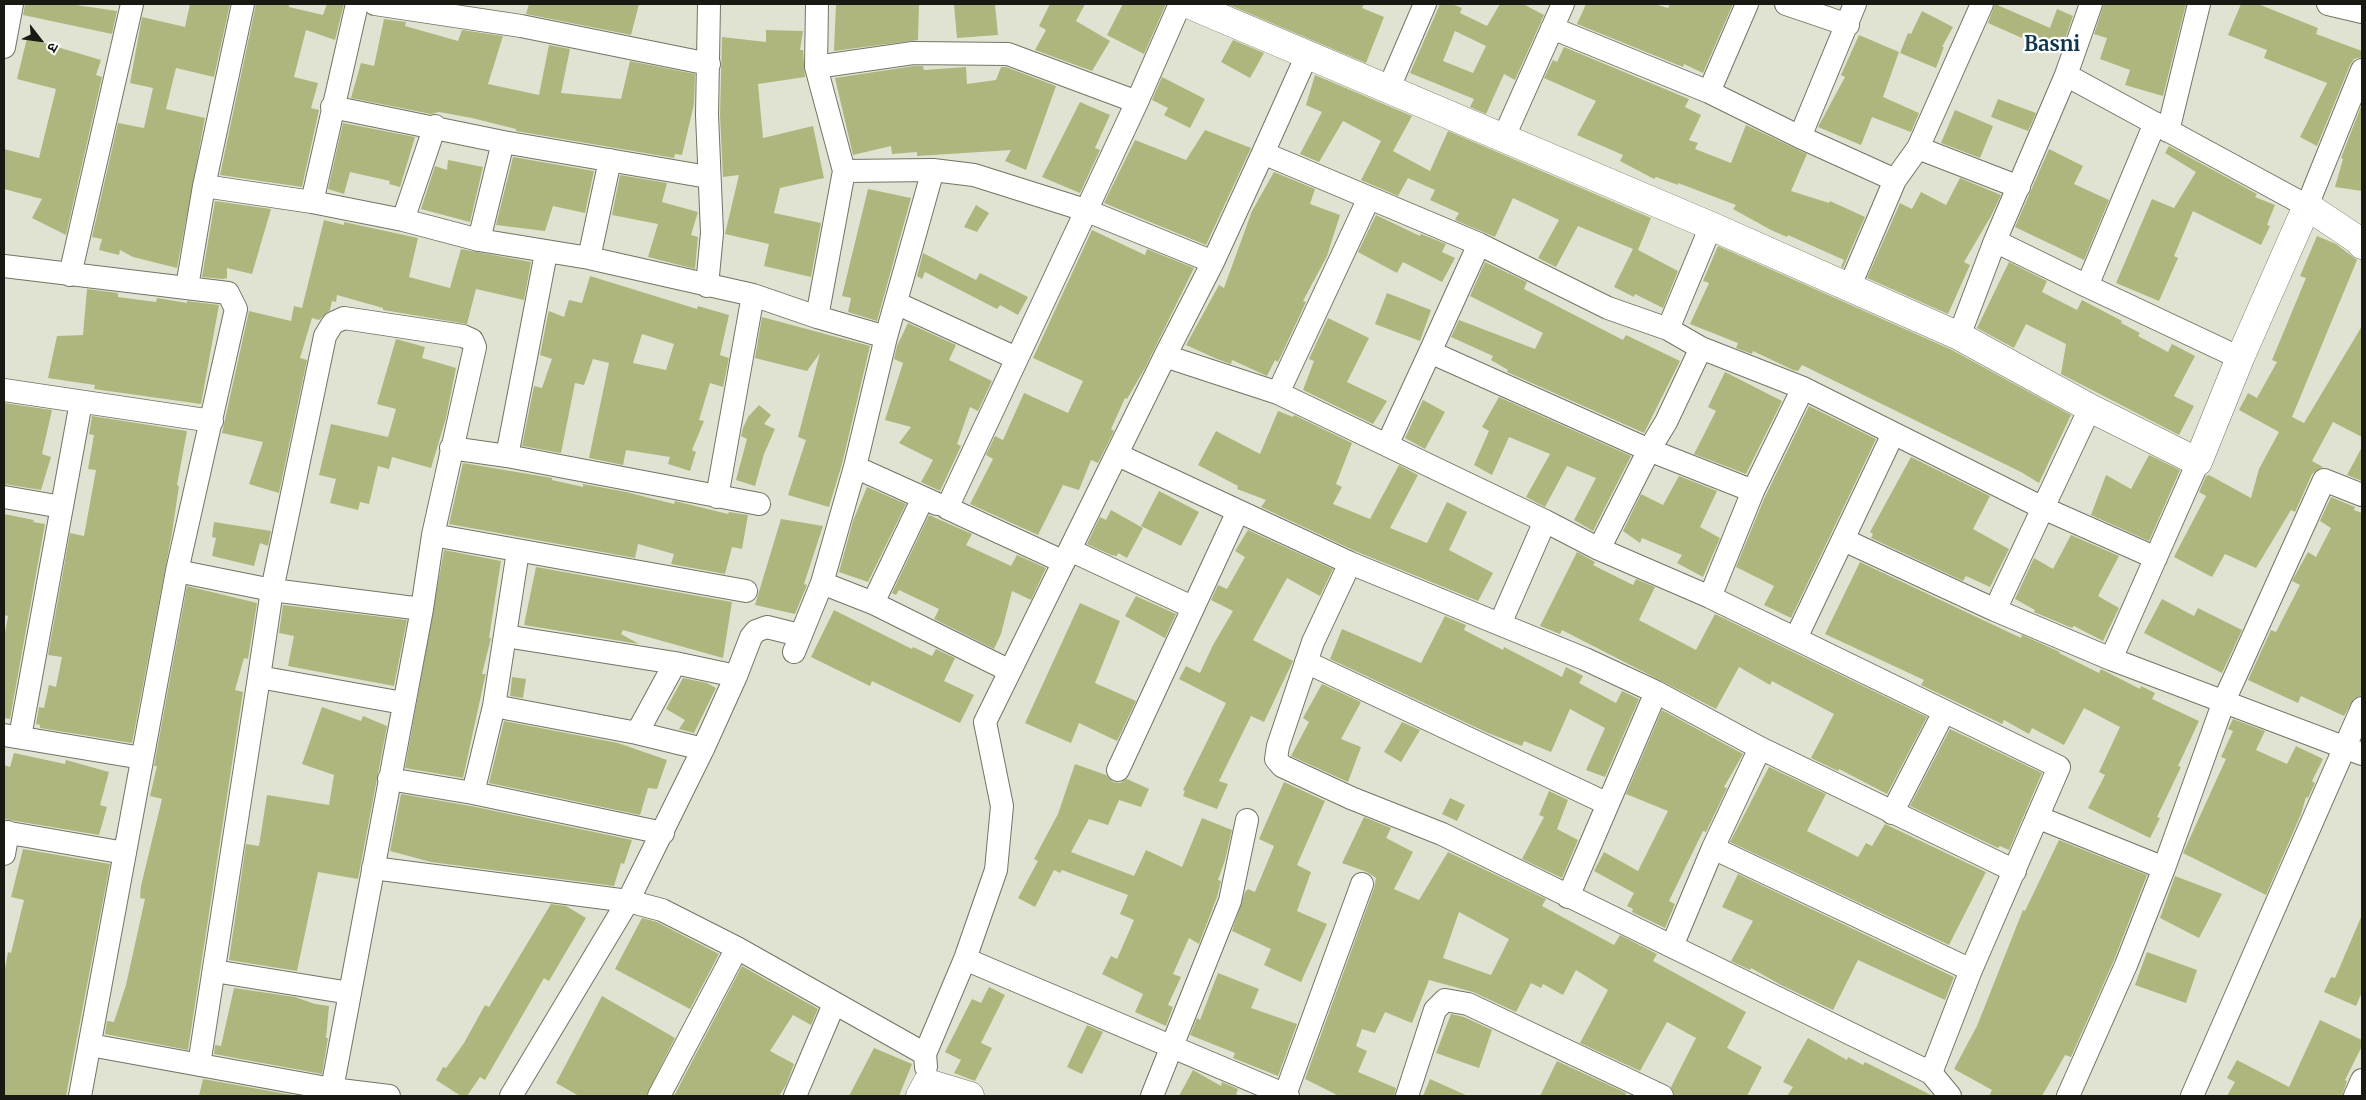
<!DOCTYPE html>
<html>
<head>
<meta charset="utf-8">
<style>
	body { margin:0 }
	#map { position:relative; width:2366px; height:1100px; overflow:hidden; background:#e0e3d1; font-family:Merriweather,"Noto Sans Devanagari",serif }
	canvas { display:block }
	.frame { position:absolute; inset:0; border:5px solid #181913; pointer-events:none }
	.north { position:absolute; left:15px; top:15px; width:50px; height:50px; -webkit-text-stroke:4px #fff; paint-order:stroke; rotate:120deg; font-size:14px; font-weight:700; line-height:20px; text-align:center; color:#181913 }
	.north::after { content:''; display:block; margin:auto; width:18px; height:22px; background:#181913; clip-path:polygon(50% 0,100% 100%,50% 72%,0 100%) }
</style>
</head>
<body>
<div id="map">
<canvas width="2366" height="1100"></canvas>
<div class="frame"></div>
<div class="north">उ</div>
</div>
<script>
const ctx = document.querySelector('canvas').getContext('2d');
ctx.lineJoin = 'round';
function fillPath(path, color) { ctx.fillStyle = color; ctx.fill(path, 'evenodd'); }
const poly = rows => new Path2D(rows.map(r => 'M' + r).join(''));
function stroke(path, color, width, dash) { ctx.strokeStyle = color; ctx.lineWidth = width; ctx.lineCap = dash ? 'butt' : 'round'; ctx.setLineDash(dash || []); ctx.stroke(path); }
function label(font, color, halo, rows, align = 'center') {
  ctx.font = font + ' Merriweather,serif'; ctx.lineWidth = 4.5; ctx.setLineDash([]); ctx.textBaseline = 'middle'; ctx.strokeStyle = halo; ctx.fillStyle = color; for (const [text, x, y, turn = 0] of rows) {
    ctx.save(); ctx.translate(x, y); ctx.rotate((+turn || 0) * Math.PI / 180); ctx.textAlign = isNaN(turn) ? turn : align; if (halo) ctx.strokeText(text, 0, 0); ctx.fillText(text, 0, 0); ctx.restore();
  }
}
fillPath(poly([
	[25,4,69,4,117,11,112,34,23,15],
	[190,4,230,4,214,77,176,68,166,109,205,118,177,268,133,257,120,250,119,255,99,250,102,239,92,237,118,123,144,128,153,88,130,83,142,17,185,27],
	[256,4,289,4,289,7,323,15,327,4,344,4,335,40,306,30,294,77,318,83,311,108,319,110,302,187,220,175],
	[529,4,639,4,631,35,526,14],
	[836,4,919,4,918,40,834,51],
	[954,4,995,4,998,35,957,38],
	[1050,4,1085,4,1076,21,1110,41,1092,71,1035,50,1046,30,1039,26],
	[1123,4,1166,4,1144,54,1107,35],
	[1227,4,1364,4,1362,8,1384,17,1366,63],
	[1440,4,1452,4,1462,8,1460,13,1487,26,1500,4,1523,4,1544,15,1515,80,1504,74,1486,114,1470,107,1474,99,1410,73],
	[1455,31,1486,46,1473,73,1443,61],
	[1586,4,1654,4,1668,8,1670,4,1733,4,1703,73,1684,64,1683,67,1577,24],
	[1995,4,2050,28,2057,9,2073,16,2061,51,2024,35,2022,38,1988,23],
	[2104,4,2186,4,2163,96,2125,85,2130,70,2100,59,2107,38,2094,34],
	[2241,4,2258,4,2318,28,2316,34,2362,51,2362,57,2354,59,2350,65,2317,146,2300,137,2327,83,2264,58,2267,50,2228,35],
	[1922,11,1953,27,1942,47,1944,47,1936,68,1900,53,1908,33,1911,34],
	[384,19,406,22,405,26,458,41,462,30,503,36,488,84,539,95,549,45,570,49,561,93,621,99,630,61,695,74,694,104,682,155,675,154,674,158,516,131,516,129,472,118,439,112,431,114,351,98,361,63,374,66],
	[766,30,803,31,800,50,803,50,805,77,758,84,763,138,813,126,824,178,780,188,774,213,821,223,811,277,764,266,769,244,725,234,739,175,723,177,720,115,722,37,766,42],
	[1859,35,1899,52,1883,97,1919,113,1911,132,1872,117,1861,145,1818,127,1845,77,1841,75],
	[27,38,101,60,96,75,102,77,66,235,32,218,42,199,4,189,4,149,39,158,56,89,17,79],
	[1233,40,1264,53,1250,78,1221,62],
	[1564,47,1689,99,1685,107,1701,115,1689,140,1698,143,1695,149,1731,163,1746,125,1807,154,1791,191,1829,203,1830,201,1865,217,1843,268,1841,267,1844,260,1788,235,1787,237,1771,230,1733,209,1736,205,1678,183,1678,185,1656,177,1654,179,1620,161,1623,155,1577,135,1596,101,1544,78,1553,60,1557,62],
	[914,66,923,66,924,70,966,67,967,84,996,80,1001,67,1006,67,1056,86,1026,170,1005,161,1011,150,917,156,917,152,892,154,891,146,853,155,835,78],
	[1315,75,1412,116,1393,151,1430,171,1448,131,1651,218,1638,250,1678,271,1663,308,1635,294,1634,297,1614,287,1633,249,1578,226,1556,267,1538,258,1559,220,1513,198,1495,237,1455,220,1459,213,1430,200,1435,190,1408,178,1398,196,1361,180,1381,141,1343,121,1319,162,1300,154,1322,112,1306,105],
	[1162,77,1205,99,1190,128,1164,115,1168,108,1152,100],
	[1998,99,2036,113,2028,131,1991,117],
	[1080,102,1110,115,1095,148,1100,150,1080,193,1042,177],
	[2362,104,2362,191,2335,187,2343,159,2341,158],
	[1955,110,1993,126,1980,158,1941,143],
	[343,123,415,137,400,187,389,184,390,181,350,172,344,194,328,189],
	[1205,130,1251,148,1206,245,1104,203,1135,140,1186,160],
	[2169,146,2257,194,2255,197,2275,205,2267,225,2270,226,2261,245,2193,211,2174,256,2178,258,2159,301,2116,283,2152,199,2174,208,2196,172,2165,153],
	[2049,149,2083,166,2074,184,2109,200,2084,260,2015,227],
	[513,157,594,171,585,213,553,206,545,231,496,225],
	[448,160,483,167,470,222,421,209,435,166,447,170],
	[1274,172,1315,189,1310,204,1340,215,1327,256,1303,301,1306,302,1278,362,1275,360,1267,376,1232,360,1231,364,1217,359,1186,345,1219,285,1224,288,1252,211],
	[620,175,667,183,662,202,698,212,691,235,698,237,695,269,648,257,658,224,612,215],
	[1960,178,2001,195,1991,216,1964,262,1970,265,1948,314,1867,278,1900,203,1912,209,1921,192,1946,205],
	[868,189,911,198,877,321,848,312,851,298,842,296],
	[215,201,271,209,252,274,227,268,227,278,223,279,202,277],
	[976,205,989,213,977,232,964,227],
	[1376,215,1420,236,1421,234,1446,244,1442,252,1455,258,1442,282,1403,262,1397,273,1358,252],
	[324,220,344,225,344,222,418,238,409,277,450,288,461,249,531,262,524,300,476,289,467,324,383,310,383,308,337,295,336,302,332,301,330,310,319,320,312,318,300,358,307,360,279,493,249,484,263,442,222,433,249,311,291,321,294,306,302,308],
	[1092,230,1145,255,1147,249,1194,268,1145,368,1127,399,1125,398,1111,429,1114,431,1098,463,1091,460,1079,490,1063,485,1038,535,970,504,993,459,986,455,995,436,1003,440,1024,393,1068,413,1083,381,1033,358],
	[2317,236,2336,244,2357,260,2292,417,2304,423,2362,326,2362,437,2333,422,2312,461,2323,467,2312,474,2295,512,2291,510,2256,568,2225,554,2212,577,2174,557,2176,553,2206,496,2199,492,2206,476,2209,475,2251,498,2259,469,2279,432,2239,410,2248,393,2257,398,2277,362,2272,360,2306,278,2300,276],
	[1718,246,1952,350,2071,415,2039,483,2021,472,1802,365,1798,371,1793,370,1753,351,1752,354,1736,348,1738,343,1690,324,1709,283,1703,281],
	[923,253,976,280,980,273,1028,297,1018,315,1000,305,997,309,925,272,922,279,917,276],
	[1485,262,1527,282,1524,289,1623,340,1626,335,1680,361,1644,433,1507,372,1508,370,1491,360,1493,356,1451,337,1459,320,1535,349,1543,333,1470,296],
	[2009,262,2047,281,2042,292,2077,310,2082,300,2122,321,2121,323,2140,333,2138,336,2168,352,2172,344,2195,356,2174,396,2194,406,2179,435,2061,374,2066,344,2026,324,2014,348,1977,328],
	[590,276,697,309,698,306,729,315,720,355,729,358,723,387,710,383,699,420,704,421,692,450,696,452,690,471,668,464,670,457,626,450,623,465,589,458,609,363,593,359,584,385,575,383,561,453,522,446,534,386,542,388,552,359,540,355,548,314,549,311,564,317,569,300,582,303],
	[642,334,674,344,666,370,633,363],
	[87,289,118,293,118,297,156,302,157,298,187,303,187,301,219,305,201,404,94,389,95,385,48,378,57,336,83,335],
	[1387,293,1431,310,1420,341,1375,324],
	[762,317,870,346,842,464,829,507,788,495,806,440,798,437,820,353,807,371,755,358],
	[1328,318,1369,338,1347,382,1387,401,1373,424,1303,390,1314,361,1309,359],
	[908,323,956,345,949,360,992,381,978,411,970,407,957,444,961,446,940,491,921,482,933,460,899,443,911,427,885,420,903,363,894,359,897,346],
	[396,339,425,347,422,358,456,368,446,418,431,468,392,457,389,469,378,466,369,504,360,502,358,510,330,503,336,479,319,475,331,424,388,437,396,409,377,404],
	[1725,372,1782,401,1746,474,1694,454,1716,411,1708,407],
	[1499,397,1631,456,1593,531,1574,520,1596,478,1567,466,1545,507,1526,497,1550,454,1509,437,1492,475,1474,465,1489,431,1482,427],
	[1423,400,1445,412,1425,449,1405,438],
	[4,403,52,410,42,454,51,457,41,490,4,484],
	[759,405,771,415,764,424,775,429,764,454,755,486,736,480,747,439,741,436,743,428,748,417],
	[1809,406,1876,439,1791,618,1764,605,1774,586,1736,567,1764,499],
	[1278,411,1293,417,1294,415,1352,443,1336,484,1342,487,1333,504,1370,519,1399,465,1418,475,1390,528,1427,543,1447,502,1467,512,1449,550,1493,573,1478,601,1355,551,1261,507,1266,500,1237,489,1238,486,1198,465,1216,431,1260,454],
	[92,416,187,431,177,485,179,486,172,533,132,743,40,728,40,725,36,724,39,707,44,708,49,685,56,687,62,657,48,655,70,533,84,536,96,470,88,469,94,435,89,434],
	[2362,447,2362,481,2347,475],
	[2149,455,2180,470,2149,541,2091,515,2106,475,2131,489],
	[1911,457,1990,496,1973,529,2009,549,1990,587,1966,576,1963,581,1871,538,1873,534,1870,532],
	[463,463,552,478,552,480,583,487,583,484,626,492,674,504,675,501,728,514,729,512,748,515,742,549,732,547,725,574,671,564,674,554,638,544,635,558,449,524],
	[1679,476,1717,491,1700,527,1720,538,1703,577,1677,563,1682,555,1642,538,1640,543,1623,531,1641,494,1663,505],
	[867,487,906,504,868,582,839,572,853,521],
	[1159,491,1199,512,1181,546,1141,526],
	[2331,497,2355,507,2354,510,2362,513,2362,695,2354,698,2344,716,2301,696,2298,703,2248,680,2271,630,2276,632,2300,585,2292,581,2308,552,2316,557,2331,528,2320,521],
	[1111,510,1143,528,1127,558,1118,553,1117,556,1111,555,1087,544,1100,517,1106,520],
	[4,514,34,520,33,522,45,524,10,719,4,718,4,638,8,616,4,615],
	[929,515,972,534,966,545,1011,566,1017,555,1046,568,1031,600,1012,591,1001,634,994,649,934,619,939,609,899,590,896,595,892,593],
	[781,519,823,526,804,584,807,585,795,614,755,605],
	[214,522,271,531,268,546,260,543,254,566,212,556,216,538,212,537],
	[1248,530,1333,569,1320,596,1287,578,1253,640,1293,661,1264,722,1251,716,1219,781,1228,784,1217,809,1183,796,1185,791,1183,790,1226,703,1179,679,1186,666,1200,673,1213,645,1233,611,1211,600,1218,585,1227,589,1245,557,1235,551],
	[2071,535,2119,556,2098,596,2119,608,2103,641,2074,626,2072,628,2034,612,2035,610,2015,599,2034,558,2053,569],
	[444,550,501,561,489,638,491,638,482,674,486,674,485,677,463,778,405,768],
	[1577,552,1595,562,1593,565,1633,585,1636,579,1655,587,1639,620,1696,650,1715,614,1927,717,1887,794,1839,769,1838,771,1811,758,1834,714,1772,681,1770,685,1739,667,1716,709,1562,630,1560,634,1540,626],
	[1860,562,2021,638,2022,635,2060,652,2059,653,2099,673,2101,669,2140,689,2141,686,2155,693,2152,699,2199,721,2178,766,2181,767,2157,817,2160,818,2150,838,2088,808,2105,775,2099,772,2120,727,2084,708,2064,745,2032,728,2029,734,2004,720,2002,724,1921,685,1924,680,1825,634],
	[536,567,732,602,723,658,623,630,621,634,639,644,524,625],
	[187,586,257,603,248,659,244,658,235,690,243,692,188,1050,105,1034,107,1021,114,1022,126,985,145,899,140,898,141,886,162,799,150,796,157,766,154,766],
	[1136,596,1176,614,1165,638,1125,616],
	[2162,599,2194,616,2198,608,2242,630,2222,673,2144,633],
	[1080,603,1120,621,1095,683,1136,701,1117,741,1079,723,1071,743,1025,723],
	[283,605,407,620,394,686,288,666,294,636,279,633],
	[834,610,912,649,913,647,932,656,936,649,955,658,944,681,974,695,960,723,872,681,870,686,811,657],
	[1445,616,1466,625,1464,630,1503,650,1504,647,1562,677,1566,667,1583,676,1579,683,1616,703,1622,691,1639,699,1605,777,1586,770,1605,728,1570,709,1551,752,1524,741,1522,746,1488,733,1330,659,1342,629,1421,663],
	[512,677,526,679,523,698,510,696],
	[683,678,707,683,716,688,694,733,679,729,685,720,666,709],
	[1322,684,1361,702,1341,739,1361,747,1348,782,1291,756,1309,722,1303,718],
	[322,707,361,721,363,716,387,726,358,879,318,872,297,971,229,960,246,844,259,846,267,795,329,805,334,775,302,764],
	[1662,710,1743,754,1724,787,1727,788,1706,832,1703,831,1669,901,1675,904,1665,928,1632,912,1633,909,1627,906,1634,893,1594,871,1604,852,1638,871,1668,811,1626,794],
	[2233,719,2265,731,2256,750,2287,764,2296,746,2323,759,2312,781,2315,783,2308,798,2306,797,2301,814,2266,895,2183,853,2226,759,2221,757,2233,731,2228,729],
	[504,721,618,743,667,760,657,789,648,788,640,815,489,783],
	[1402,722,1420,730,1401,762,1384,752],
	[1950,729,2042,773,2009,850,2000,846,1998,848,1910,806],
	[14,753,65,764,66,760,109,772,100,805,107,807,99,835,4,819,4,765,10,767],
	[1075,764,1106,775,1113,782,1120,783,1127,779,1149,789,1141,807,1119,800,1108,825,1089,819,1071,852,1134,876,1146,850,1182,867,1202,818,1232,830,1225,860,1218,880,1221,881,1217,897,1199,944,1189,938,1173,974,1181,977,1168,1005,1173,1007,1166,1026,1135,1012,1143,994,1102,974,1111,956,1117,959,1134,920,1120,914,1128,895,1062,870,1060,873,1054,870,1035,907,1018,898,1038,861,1034,859,1058,814],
	[1769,767,1826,794,1807,831,1858,857,1866,843,1872,846,1885,824,1986,872,1949,945,1730,842],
	[1284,782,1325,801,1297,865,1311,872,1297,911,1327,924,1301,982,1264,965,1271,949,1232,931,1245,892,1248,889,1255,892,1274,846,1259,839],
	[1549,791,1568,800,1557,829,1578,840,1562,878,1522,859,1544,817,1539,815],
	[401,794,471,806,632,840,624,864,621,863,614,886,431,862,390,851],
	[1450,798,1465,805,1457,821,1442,814],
	[1364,817,1391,828,1386,838,1413,852,1394,889,1419,900,1448,852,1546,899,1542,906,1614,945,1620,935,1657,954,1653,961,1746,1012,1727,1048,1762,1067,1747,1096,1675,1096,1671,1087,1696,1038,1667,1022,1640,1071,1580,1043,1608,990,1576,970,1563,995,1543,984,1541,988,1531,983,1516,1012,1473,992,1429,980,1412,1023,1385,1012,1375,1033,1362,1029,1356,1046,1367,1051,1358,1072,1396,1088,1394,1096,1339,1096,1305,1079,1374,888,1376,878,1367,872,1342,863],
	[1459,912,1509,939,1491,975,1443,958],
	[2059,840,2147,875,2114,960,2071,1057,2065,1055,2042,1096,1989,1096,1992,1090,1954,1069,1977,1026,2023,910,2025,911],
	[23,849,110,864,66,1096,4,1096,4,974,8,952,11,953,24,900,11,897],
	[1738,874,1954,977,1945,1000,1858,960,1833,1010,1781,985,1751,968,1750,970,1731,961,1753,921,1722,907],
	[2175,876,2222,894,2199,938,2160,918],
	[551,904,566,906,586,918,549,981,544,978,485,1080,480,1077,467,1096,461,1096,436,1080,443,1067,446,1068,464,1043,485,1005,489,1007],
	[2362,915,2362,992,2356,1006,2324,992,2331,977,2335,978],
	[642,918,657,922,719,954,690,1009,615,969],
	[2147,952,2197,970,2186,1003,2135,985],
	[742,966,818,1009,811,1025,793,1015,770,1051,794,1064,786,1085,779,1096,674,1096],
	[1218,973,1259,989,1251,1008,1297,1024,1278,1076,1233,1058,1235,1053,1190,1035,1197,1018,1200,1020],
	[989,987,1005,995,981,1043,992,1048,975,1081,954,1073,961,1060,945,1052,972,999,981,1003],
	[234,988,295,997,315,1004,329,1006,326,1038,328,1038,322,1074,214,1054,215,1045,221,1046],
	[602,996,675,1038,646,1096,579,1096,556,1083],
	[1451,1014,1464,1017,1492,1030,1479,1068,1436,1053],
	[2320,1020,2362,1040,2362,1046,2345,1080,2347,1081,2342,1096,2227,1096,2235,1082,2227,1078,2237,1060,2289,1087],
	[1087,1025,1103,1032,1082,1074,1067,1067],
	[1808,1038,1847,1060,1848,1057,1863,1065,1865,1062,1933,1096,1787,1096,1793,1087,1783,1082],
	[874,1048,912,1064,899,1096,849,1096],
	[1557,1061,1626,1093,1625,1096,1540,1096],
	[1193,1070,1221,1086,1222,1082,1238,1089,1236,1094,1240,1096,1179,1096],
	[203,1079,298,1096,199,1096],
	[1430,1079,1468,1096,1423,1096]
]), '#aeb67d');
const minor = poly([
	[375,4,521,26,709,64],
	[817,4,816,67,913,53,1008,54,1137,102],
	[1786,4,1848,25],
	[1855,4,1800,137,1895,180],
	[2091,4,2066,75,2307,206,2362,70],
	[2328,4,2362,12],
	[1552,28,1709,92,1800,137],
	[4,47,12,4],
	[1307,55,1263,153,1479,244,1608,308,1668,329,1701,348,1803,388,2043,508,2156,558],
	[816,67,844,171,933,170,974,175,1085,210,1213,262],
	[1388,90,1425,4],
	[1709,92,1747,4],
	[332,107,503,142,708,177],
	[2155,123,2087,286,2240,358],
	[2168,131,2199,4],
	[1503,139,1563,4],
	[1918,148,2019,187],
	[204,186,243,4],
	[312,202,357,4],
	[403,220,435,126],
	[479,240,503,142],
	[1995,241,2066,75],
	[1479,244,1430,352,1649,450,1666,422,1701,348],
	[589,258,610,160],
	[4,266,228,293,236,309,177,571,80,1096],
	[70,275,132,4],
	[707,286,712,233,707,115,709,4],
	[187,287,204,186,312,202,403,220,479,240,589,258,753,295,817,317,844,171],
	[1849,288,1895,180,1918,148,1982,4],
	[896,303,1016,358],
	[817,317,886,337],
	[1668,329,1711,226],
	[1959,336,1995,241,2087,286],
	[1165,356,1213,262,1263,153],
	[4,390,212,421],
	[1278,393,1369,198],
	[1387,445,1430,352],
	[451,448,507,456,759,504],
	[1118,455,1350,563,1585,659,1656,692,1760,748,2015,871],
	[507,456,546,253],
	[2198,462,2111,659,2362,754],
	[855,467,937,504],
	[4,497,62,507],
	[717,497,753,295],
	[433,535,746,591],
	[1844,540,1995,610,2111,659],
	[1599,549,1649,450,1753,491],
	[1070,550,1192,607],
	[1064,562,947,508,1137,102,1180,4],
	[1350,563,1313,642,1278,746,1276,759,1282,766,1351,798,1442,834,1931,1073,1950,1096],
	[177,571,272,590,422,609],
	[822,583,873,603,1010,671],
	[1710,597,1753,491,1803,388],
	[873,603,923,498],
	[1995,610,2090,408],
	[1500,624,1545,521],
	[505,636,675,663],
	[1796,638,1893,434],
	[794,652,822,583,855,467,886,337,933,170],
	[1306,662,1608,804],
	[494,706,518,551],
	[637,733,703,749],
	[4,735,142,758],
	[20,737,81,402],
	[1118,770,1238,511],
	[389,779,473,793,494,706,637,733,675,663,736,676],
	[473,793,663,833],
	[1892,813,1944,712],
	[2037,817,2164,868],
	[4,832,125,853],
	[1713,848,1971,970],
	[4,854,8,832],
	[373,868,628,901,662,910,737,948,659,1096],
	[1568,897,1656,692],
	[1672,946,1713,848,1760,748],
	[737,948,925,1054,926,1067],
	[965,959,1288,1096],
	[214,971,350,993],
	[90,1045,332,1089,422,609,433,535,475,347,472,340,463,336,344,318,333,323,325,336,272,590,259,677],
	[925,1054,965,959,996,870,1002,806,985,722,1165,356,1278,393,1545,521,1599,549,1710,597,2059,767,1971,970,1931,1073],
	[199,1065,259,677,403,703],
	[332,1089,389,1096],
	[1285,1095,1362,884],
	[511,1096,628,901,703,749,736,676,751,637,756,631,767,627,799,635],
	[795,1096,834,1004],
	[1152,1096,1230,901,1247,820],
	[1407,1096,1435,1010,1445,1000,1468,1004,1662,1096],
	[2068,1096,2126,965,2164,868,2224,701,2324,480,2362,495],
	[2192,1096,2362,708],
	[2355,1096,2362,1080]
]);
const tertiary = poly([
	[1188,4,1711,226,1959,336,2090,408,2198,462,2240,358,2307,206,2358,240,2362,245],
	[920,1096,927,1083,970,1096]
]);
stroke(minor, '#727565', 24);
stroke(tertiary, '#727565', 29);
stroke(minor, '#fff', 22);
stroke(tertiary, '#fff', 28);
label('bold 20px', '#0e354c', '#fff', [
	["Basni",2052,45]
]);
</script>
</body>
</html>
